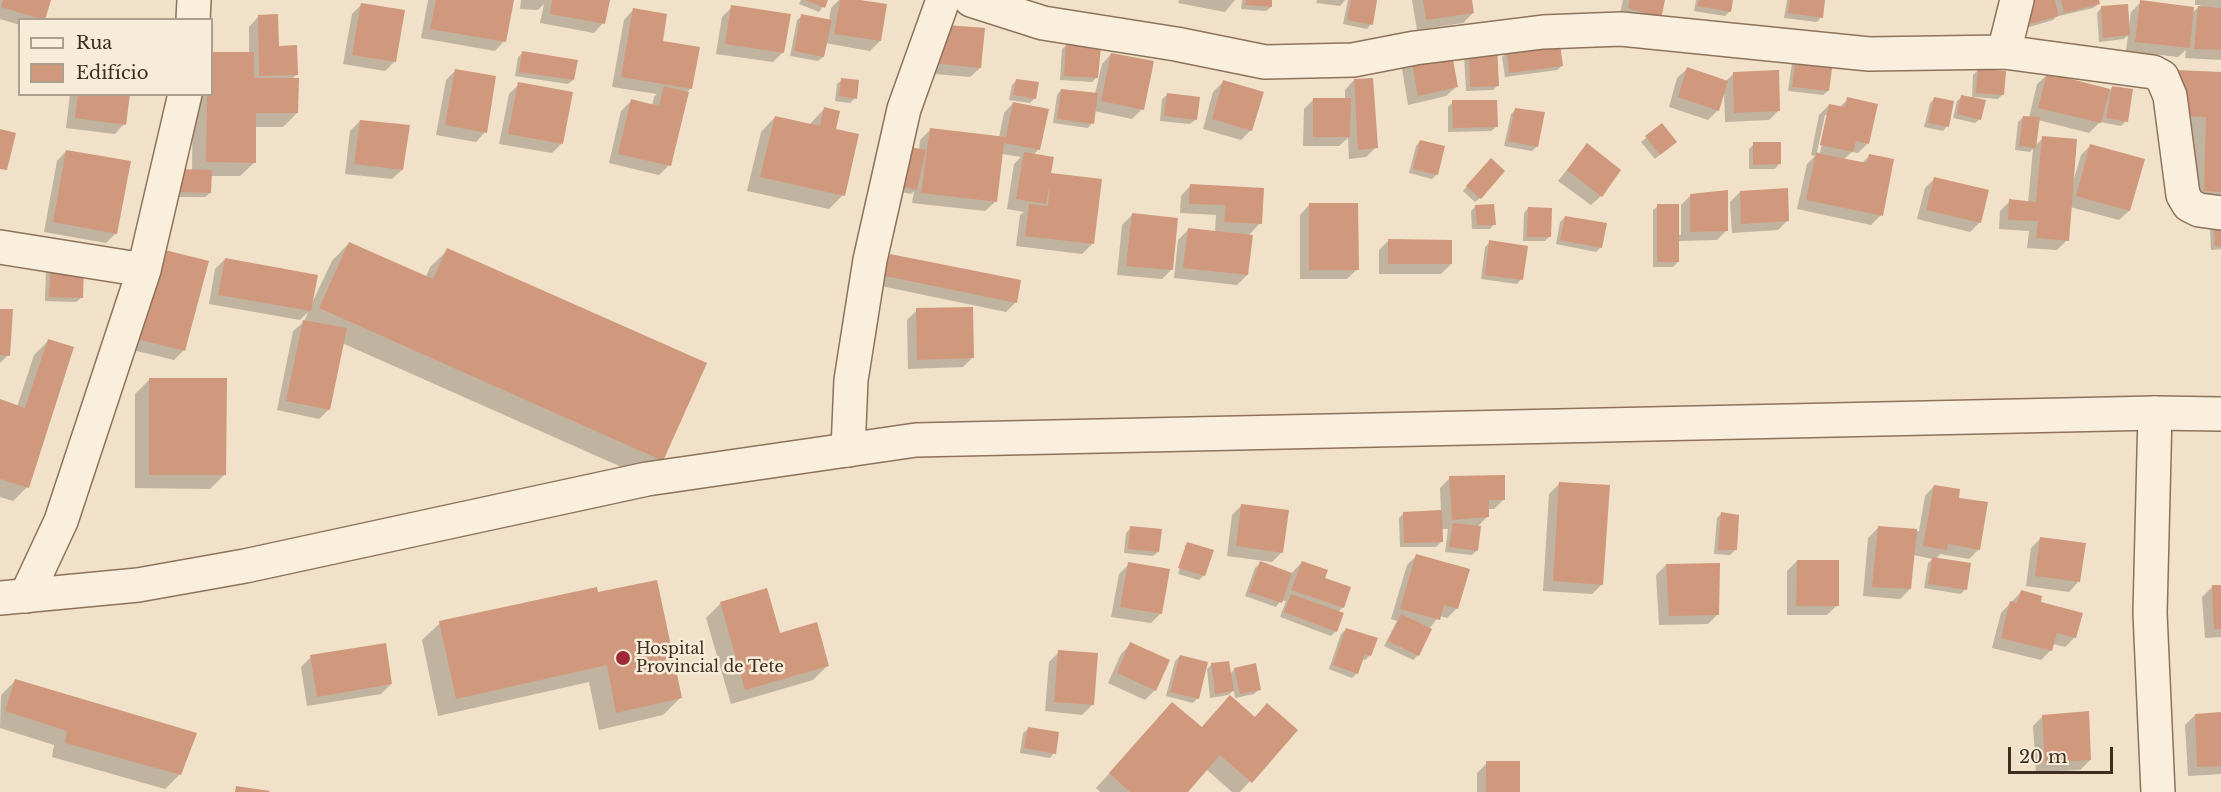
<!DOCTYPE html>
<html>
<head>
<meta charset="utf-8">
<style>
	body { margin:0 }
	#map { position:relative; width:2221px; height:792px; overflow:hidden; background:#f0e1c8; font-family:"Libre Baskerville",serif }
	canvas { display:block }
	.legend { position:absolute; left:18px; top:18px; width:195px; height:78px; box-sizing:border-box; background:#f7ecd8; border:2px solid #ad9f8e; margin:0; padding:8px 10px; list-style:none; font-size:18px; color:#3d2c20 }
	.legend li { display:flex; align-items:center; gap:12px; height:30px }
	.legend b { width:30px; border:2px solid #ad9f8e }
	.scale { position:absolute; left:2008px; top:747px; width:105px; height:27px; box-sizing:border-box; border:3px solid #3d2c20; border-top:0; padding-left:8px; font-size:18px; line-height:21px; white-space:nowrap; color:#3d2c20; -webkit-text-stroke:4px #f7ecd8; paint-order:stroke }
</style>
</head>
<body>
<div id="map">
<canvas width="2221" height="792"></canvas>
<ul class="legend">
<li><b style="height:8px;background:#faefdc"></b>Rua</li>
<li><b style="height:16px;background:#d0987c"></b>Edifício</li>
</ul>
<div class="scale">20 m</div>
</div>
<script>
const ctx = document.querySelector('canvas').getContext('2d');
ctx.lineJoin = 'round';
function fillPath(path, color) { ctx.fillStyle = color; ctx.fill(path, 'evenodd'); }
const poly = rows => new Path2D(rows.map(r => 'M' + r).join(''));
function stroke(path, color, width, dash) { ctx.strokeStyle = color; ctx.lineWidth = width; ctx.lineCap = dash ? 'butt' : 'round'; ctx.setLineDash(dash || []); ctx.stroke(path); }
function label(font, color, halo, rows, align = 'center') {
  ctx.font = font + ' "Libre Baskerville",serif'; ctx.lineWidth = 5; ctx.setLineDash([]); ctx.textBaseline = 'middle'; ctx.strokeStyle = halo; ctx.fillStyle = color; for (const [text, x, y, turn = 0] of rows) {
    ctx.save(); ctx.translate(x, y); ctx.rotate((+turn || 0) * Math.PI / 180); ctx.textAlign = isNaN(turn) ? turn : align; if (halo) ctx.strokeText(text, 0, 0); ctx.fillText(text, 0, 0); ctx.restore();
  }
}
fillPath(poly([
	[0,0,50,0,44,20,20,20,20,25,0,19],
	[428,0,512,0,504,41,495,51,421,38],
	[521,0,608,0,603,23,594,33,540,23,544,4,538,10,520,9],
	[801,0,827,0,819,12,799,4],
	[839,0,851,0,880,41,870,51,825,43,823,57,818,61,790,56,797,20,802,16,829,21,831,8],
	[1179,0,1235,0,1225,12,1178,3],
	[1242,0,1271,0,1271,7,1266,11,1241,9],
	[1317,0,1345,0,1340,6,1316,3],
	[1348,0,1376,0,1371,24,1367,29,1343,24],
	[1412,0,1471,0,1473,13,1463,23,1417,30],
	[1623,0,1664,0,1659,18,1619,18],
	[1696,0,1732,0,1730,11,1725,16,1694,11],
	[1787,0,1824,0,1821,17,1817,22,1784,18],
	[2019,0,2097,0,2098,4,2093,8,2059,16,2059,14,2053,20,2026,28],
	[2195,0,2221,0,2221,60,2185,58,2186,50,2178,57,2126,51,2128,35,2124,39,2099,42,2097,13,2101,8,2129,26,2131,12,2141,2,2192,13,2201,5,2195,5],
	[362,4,395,61,385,71,343,64,352,14],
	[732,7,783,52,773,62,716,54,722,17],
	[633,10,662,42,691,88,686,93,669,165,659,175,609,163,621,111,631,101,652,106,654,97,657,94,612,87,624,20],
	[258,17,296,75,291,80,297,113,283,127,255,127,255,162,240,176,210,176,210,193,205,197,170,197,192,171,193,94,212,94,212,53,249,53,249,27],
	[926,35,980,68,970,77,922,73],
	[1067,45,1097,77,1092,82,1060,80,1062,49],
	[1469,50,1498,85,1493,90,1466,91,1464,54],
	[1507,52,1562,66,1557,70,1505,77,1502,57],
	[523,53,573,80,568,84,515,76,518,57],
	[1111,54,1142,109,1132,119,1094,111,1092,123,1088,128,1053,123,1057,95,1061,90,1095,94,1102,64],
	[1796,58,1828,91,1823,95,1788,91,1792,63],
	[1412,60,1456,87,1446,96,1408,105,1402,69],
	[1687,69,1725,82,1734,73,1779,110,1769,120,1725,122,1724,92,1718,110,1708,120,1669,107,1677,78],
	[456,70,485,132,476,142,436,135,446,80],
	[1978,70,2003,94,1998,99,1974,97,1980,119,1975,123,1953,118,1957,101,1962,97,1972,99,1973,75],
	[2221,73,2221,206,2190,205,2193,131,2161,130],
	[2047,75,2109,91,2113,87,2126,121,2121,126,2100,122,2089,133,2038,120,2035,146,2043,138,2073,182,2081,155,2091,145,2129,211,2119,220,2070,207,2067,240,2057,250,2027,248,2029,231,1999,229,2000,211,2010,201,2028,203,2033,149,2030,152,2015,150,2018,122,2023,117,2029,118,2037,84],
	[842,80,855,98,850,103,835,101,837,84],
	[1017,80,1035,98,1030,103,1009,100,1012,85],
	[1354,80,1376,147,1366,157,1349,159,1348,138,1339,146,1303,146,1304,109,1314,99,1345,100,1345,90],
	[1223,82,1251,130,1241,140,1203,129,1213,92],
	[519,84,562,143,552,153,499,144,509,94],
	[70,94,128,94,124,124,115,134,66,128],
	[1167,95,1195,120,1190,124,1160,121,1162,99],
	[1848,99,1868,143,1858,153,1852,152,1844,159,1862,163,1869,156,1881,215,1871,225,1797,209,1807,164,1815,156,1811,155,1819,115,1829,105,1839,108],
	[1825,115,1828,115,1820,153,1817,152],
	[1934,99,1947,126,1943,131,1924,127,1930,103],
	[1453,102,1496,127,1491,131,1448,132,1448,107],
	[1013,103,1039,149,1033,155,1050,174,1092,244,1082,254,1016,246,1020,215,1024,212,1007,209,1014,164,1021,157,1002,154,995,202,985,211,912,203,914,191,911,194,888,189,919,151,920,140,930,130,999,138,1004,113],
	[824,109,834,130,843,195,829,209,747,191,761,132,775,117,809,125],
	[1516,109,1537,146,1532,151,1504,146,1511,114],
	[360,121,402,170,392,179,345,174,350,131],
	[1662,125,1670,146,1655,159,1641,142],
	[1420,141,1437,174,1432,179,1409,173,1416,146],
	[1754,144,1779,164,1775,169,1749,169,1749,149],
	[1587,145,1601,196,1591,205,1558,181],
	[66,151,116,233,106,243,44,232,57,161],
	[1486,164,1480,198,1475,202,1463,191],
	[1935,178,1980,222,1970,232,1917,219,1925,188],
	[1190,186,1260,223,1248,236,1247,275,1237,285,1174,278,1178,240,1188,230,1215,232,1216,215,1180,213,1181,196],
	[1740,192,1788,220,1778,230,1732,233,1730,202],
	[1691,195,1727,230,1717,240,1678,241,1678,262,1673,267,1653,267,1653,210,1658,206,1678,235,1681,235,1681,205],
	[1309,205,1357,269,1347,279,1300,279,1300,215],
	[1476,206,1494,224,1490,229,1472,229,1471,211],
	[1528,208,1549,237,1545,241,1523,241,1524,213],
	[1132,215,1172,269,1162,279,1117,275,1122,225],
	[1565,217,1601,247,1596,252,1556,244,1560,222],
	[2221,223,2221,249,2211,250,2210,228],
	[1389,240,1451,264,1441,274,1379,274,1379,250],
	[1490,242,1521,279,1517,284,1481,279,1485,247],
	[349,243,426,277,430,267,448,250,662,460,644,477,342,343,329,409,319,419,277,410,293,331,304,322,308,312,300,320,209,304,215,269,225,259,312,303,332,261],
	[890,255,1016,302,1006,312,876,285,880,265],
	[207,262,183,351,174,360,128,349],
	[51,264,81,298,76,302,45,301,46,269],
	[0,310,8,355,0,363],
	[917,310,972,358,963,367,908,369,907,320],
	[48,341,27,487,13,501,0,497,0,401,17,407,34,355],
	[150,379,225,474,210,489,135,488,135,394],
	[1450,478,1504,499,1494,509,1488,509,1488,516,1477,527,1476,551,1472,555,1445,552,1448,529,1441,529,1441,542,1436,547,1400,547,1399,518,1404,513,1441,512,1440,488],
	[1559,484,1602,584,1592,594,1543,591,1549,494],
	[1934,486,1957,499,1979,549,1969,559,1940,554,1936,559,1965,589,1961,594,1924,588,1928,563,1933,559,1913,555,1910,589,1900,599,1863,596,1868,538,1878,528,1919,531,1925,496],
	[1242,505,1282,552,1272,562,1227,556,1232,515],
	[1721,514,1735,550,1730,555,1714,554,1717,518],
	[1131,528,1158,552,1153,556,1124,553,1126,533],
	[2041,538,2078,582,2069,592,2026,586,2031,548],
	[1187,544,1204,575,1199,580,1178,574,1187,547,1184,547],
	[1417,555,1457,608,1447,618,1439,616,1429,629,1418,655,1413,660,1384,646,1397,621,1391,619,1407,565],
	[1797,561,1837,605,1827,615,1787,615,1787,571],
	[1302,562,1343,607,1338,612,1336,631,1331,636,1280,617,1286,601,1281,600,1276,607,1245,596,1255,568,1260,563,1291,574],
	[1129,564,1161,613,1151,623,1111,617,1119,574],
	[1666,565,1718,614,1708,624,1659,625,1656,575],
	[2221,586,2221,637,2205,638,2202,597,2212,587],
	[2021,592,2075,637,2065,647,2053,644,2051,650,2041,660,1992,648,2001,613],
	[597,594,680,698,663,715,599,730,589,682,438,716,422,640,440,623],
	[721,603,779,634,828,665,813,680,731,704,706,618],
	[1346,629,1370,655,1365,660,1362,659,1357,673,1352,678,1329,669,1341,634],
	[1131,644,1155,690,1145,700,1108,683,1121,654],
	[1059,652,1092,705,1082,715,1045,711,1049,662],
	[1180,656,1198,698,1193,703,1166,696,1175,661],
	[311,657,391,684,381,694,307,706,301,667],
	[1211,665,1230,674,1235,669,1259,689,1254,694,1235,698,1234,690,1228,695,1210,698,1207,669],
	[15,681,180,774,165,789,52,757,54,745,0,728,1,695],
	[1172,704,1201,728,1216,711,1254,718,1267,705,1296,730,1240,792,1232,792,1206,769,1186,792,1100,792,1096,788],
	[2221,714,2221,774,2188,776,2185,725,2195,715],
	[2043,716,2090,760,2080,770,2036,772,2033,726],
	[1028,729,1054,753,1050,758,1020,753,1023,733],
	[1487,763,1519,792,1477,792,1477,773]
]), '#0003');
fillPath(poly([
	[3,0,51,0,45,20,1,7],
	[436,0,514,0,506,42,430,29],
	[552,0,610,0,605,24,550,14],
	[805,0,828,0,825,8],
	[840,0,860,0,887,4,881,41,834,34],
	[1246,0,1272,0,1272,7,1245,5],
	[1351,0,1377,0,1373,25,1347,20],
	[1423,0,1472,0,1474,13,1426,20],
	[1630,0,1665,0,1661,19,1628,8],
	[1699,0,1733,0,1731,12,1697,6],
	[1790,0,1825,0,1823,18,1788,13],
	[2024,0,2055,0,2059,16,2031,24],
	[2061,0,2099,0,2100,4,2064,13],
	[2140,0,2194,7,2190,48,2135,42],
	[361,3,405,10,396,62,352,55],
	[2128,4,2130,35,2103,38,2101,6],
	[731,5,791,14,784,53,725,44],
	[2198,6,2221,8,2221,50,2194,49],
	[633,8,667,14,663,41,700,47,692,89,621,77],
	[278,14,279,46,297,45,298,75,259,76,258,15],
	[801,14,832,20,824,57,794,51],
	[935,24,985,28,981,68,931,63],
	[1066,43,1101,46,1098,78,1064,76],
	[1560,44,1563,66,1509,73,1507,51],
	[1497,47,1499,86,1470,87,1469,48],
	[1451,49,1458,87,1418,96,1411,58],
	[522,51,578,60,574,80,519,72],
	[212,52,254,52,254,78,299,78,298,113,256,113,256,163,206,162,207,94,212,94],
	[1111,53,1154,61,1144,110,1101,101],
	[1796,57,1833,61,1829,91,1792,87],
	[1687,67,1728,81,1719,111,1678,97],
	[455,69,496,76,487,133,445,125],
	[1978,69,2006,71,2004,95,1976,93],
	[1779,70,1780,111,1734,113,1733,72],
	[2176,70,2221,72,2221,192,2204,191,2206,117,2175,116],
	[2047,73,2110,89,2101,123,2038,108],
	[841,78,859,80,857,99,839,96],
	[1373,78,1378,148,1358,150,1354,79],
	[1016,79,1039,82,1036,99,1013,95],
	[1223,80,1264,92,1252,131,1212,119],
	[518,82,573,92,563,144,508,134],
	[664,86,689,92,671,166,618,154,631,99,659,106],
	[2112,86,2133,89,2128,122,2106,118],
	[1061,89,1098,93,1094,124,1057,119],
	[1167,93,1200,97,1197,120,1164,116],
	[78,94,130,94,126,125,75,118],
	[1961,95,1986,100,1981,120,1957,114],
	[1847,97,1878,104,1869,144,1856,141,1853,152,1820,145,1829,104,1845,107],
	[1934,97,1954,101,1949,127,1928,123],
	[1313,98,1351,98,1350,137,1313,137],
	[1452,100,1497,100,1498,127,1453,128],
	[1013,102,1049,109,1040,150,1004,143,997,202,921,193,930,128,1006,137],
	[824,107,840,111,836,129,859,134,845,196,760,177,775,116,820,126],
	[1515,108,1545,112,1538,147,1508,141],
	[2023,116,2040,117,2036,148,2019,146],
	[360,120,410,125,403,170,354,164],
	[1662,123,1677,142,1660,155,1645,136],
	[0,129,16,133,7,170,0,169],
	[2042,136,2077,139,2069,241,2036,238,2038,221,2008,220,2009,199,2036,202],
	[1420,140,1445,146,1438,175,1413,169],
	[1753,142,1781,142,1781,164,1753,165],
	[1587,143,1621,170,1602,197,1567,170],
	[2090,144,2145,159,2130,211,2076,196],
	[900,145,926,150,917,190,892,184],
	[66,150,131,161,117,234,53,222],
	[1024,152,1054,157,1051,173,1102,179,1094,244,1025,236,1029,204,1048,206,1050,183,1046,204,1016,199],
	[1816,153,1867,163,1869,154,1894,159,1883,216,1806,200],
	[1491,158,1505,171,1481,199,1466,186],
	[174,169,212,170,211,193,174,192],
	[1934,177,1989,190,1981,223,1926,210],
	[1190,184,1264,188,1262,224,1224,222,1226,205,1189,204],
	[1788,188,1789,221,1741,224,1740,191],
	[1728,190,1728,231,1690,232,1690,194],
	[1309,203,1358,203,1359,270,1309,270],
	[1494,204,1496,225,1477,225,1475,205],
	[1657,204,1679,204,1679,262,1657,262],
	[1528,207,1552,208,1551,237,1527,237],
	[1132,213,1178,218,1173,270,1126,266],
	[1565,216,1607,223,1602,248,1560,240],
	[2214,221,2221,221,2221,246,2215,246],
	[1188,228,1253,235,1248,275,1183,268],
	[1388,239,1452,240,1452,264,1388,264],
	[1489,240,1528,246,1523,280,1485,275],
	[349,242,433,279,447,248,707,363,663,461,319,308],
	[161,249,209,261,185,351,137,339],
	[890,254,1021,280,1017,303,885,276],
	[225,258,318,275,311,311,218,295],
	[51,263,84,264,83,298,49,297],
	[973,307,974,358,917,360,916,308],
	[0,309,13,309,10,356,0,355],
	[303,320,347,328,330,410,286,401],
	[48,339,74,347,29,488,0,479,0,399,25,408],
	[149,378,227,378,226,475,149,475],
	[1505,475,1505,500,1489,500,1489,517,1452,520,1449,476],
	[1559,482,1610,485,1603,585,1553,581],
	[1934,485,1960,489,1959,498,1988,502,1980,550,1948,544,1947,550,1923,546],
	[1241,504,1289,510,1283,553,1236,546],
	[1442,510,1443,542,1404,543,1403,512],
	[1721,512,1739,515,1737,550,1718,550],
	[1453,523,1481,526,1478,551,1449,547],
	[1130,526,1162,529,1159,552,1128,549],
	[1878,526,1917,529,1911,589,1872,587],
	[2040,537,2086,543,2080,582,2035,576],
	[1187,542,1214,550,1205,576,1178,568],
	[1416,554,1470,569,1458,609,1444,605,1440,620,1400,609],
	[1932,557,1971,563,1967,590,1928,584],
	[1797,560,1839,560,1839,606,1796,606],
	[1260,561,1292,573,1282,603,1249,592],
	[1302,561,1328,570,1325,578,1351,587,1344,608,1291,590],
	[1128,562,1170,569,1162,614,1120,607],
	[1720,563,1719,615,1669,616,1666,564],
	[657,580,682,698,616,713,607,665,456,699,439,621,597,587,598,592],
	[2212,585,2221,585,2221,629,2214,629],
	[767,588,780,633,817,622,829,666,745,690,720,602],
	[2021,590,2042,596,2041,602,2083,613,2076,638,2057,633,2052,651,2001,638,2010,601,2017,603],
	[1291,594,1344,613,1337,632,1284,612],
	[1401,614,1432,629,1419,656,1388,641],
	[1346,628,1378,638,1371,656,1365,654,1358,674,1333,665],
	[1130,642,1170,660,1156,691,1117,673],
	[386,643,392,684,317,697,310,655],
	[1058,650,1098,653,1094,705,1054,702],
	[1180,655,1208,662,1199,699,1170,692],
	[1229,661,1234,691,1215,694,1211,663],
	[1256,663,1261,690,1240,694,1234,668],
	[15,679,197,733,181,775,65,743,67,731,5,711],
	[1230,695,1255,717,1267,703,1298,730,1252,783,1220,755,1188,792,1130,792,1109,773,1172,702,1202,727],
	[2089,711,2091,760,2045,763,2042,715],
	[2221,712,2221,766,2197,767,2195,714],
	[1028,727,1059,732,1056,754,1024,748],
	[1486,761,1520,761,1520,792,1486,792],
	[236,786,270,791,269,792,235,792]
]), '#d0987c');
const minor = poly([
	[971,0,1043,23,1176,44,1265,62,1353,60,1415,48,1543,32,1621,29,1869,54,2004,52,2153,72,2162,77,2170,96,2183,195,2189,205,2199,210,2221,213],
	[193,20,194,0],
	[2004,52,2017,0],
	[0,247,144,270],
	[2155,413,2150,613,2158,792],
	[848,450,851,380,870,260,904,109,943,0],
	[26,596,61,521,144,270,185,94]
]);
const tertiary = poly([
	[0,598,138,585,245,566,647,479,916,440,2155,413,2221,414]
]);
stroke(minor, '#8d725c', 36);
stroke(tertiary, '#8d725c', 36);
stroke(minor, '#faefdc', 33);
stroke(tertiary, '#faefdc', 33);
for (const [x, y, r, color] of [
	[623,658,8,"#9f2934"]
]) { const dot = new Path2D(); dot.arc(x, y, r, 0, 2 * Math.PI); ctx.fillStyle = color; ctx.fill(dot); stroke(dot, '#f7ecd8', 2); }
label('16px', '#3d2c20', '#f7ecd8', [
	["Hospital",636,649],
	["Provincial de Tete",636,667]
], 'left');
</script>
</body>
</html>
